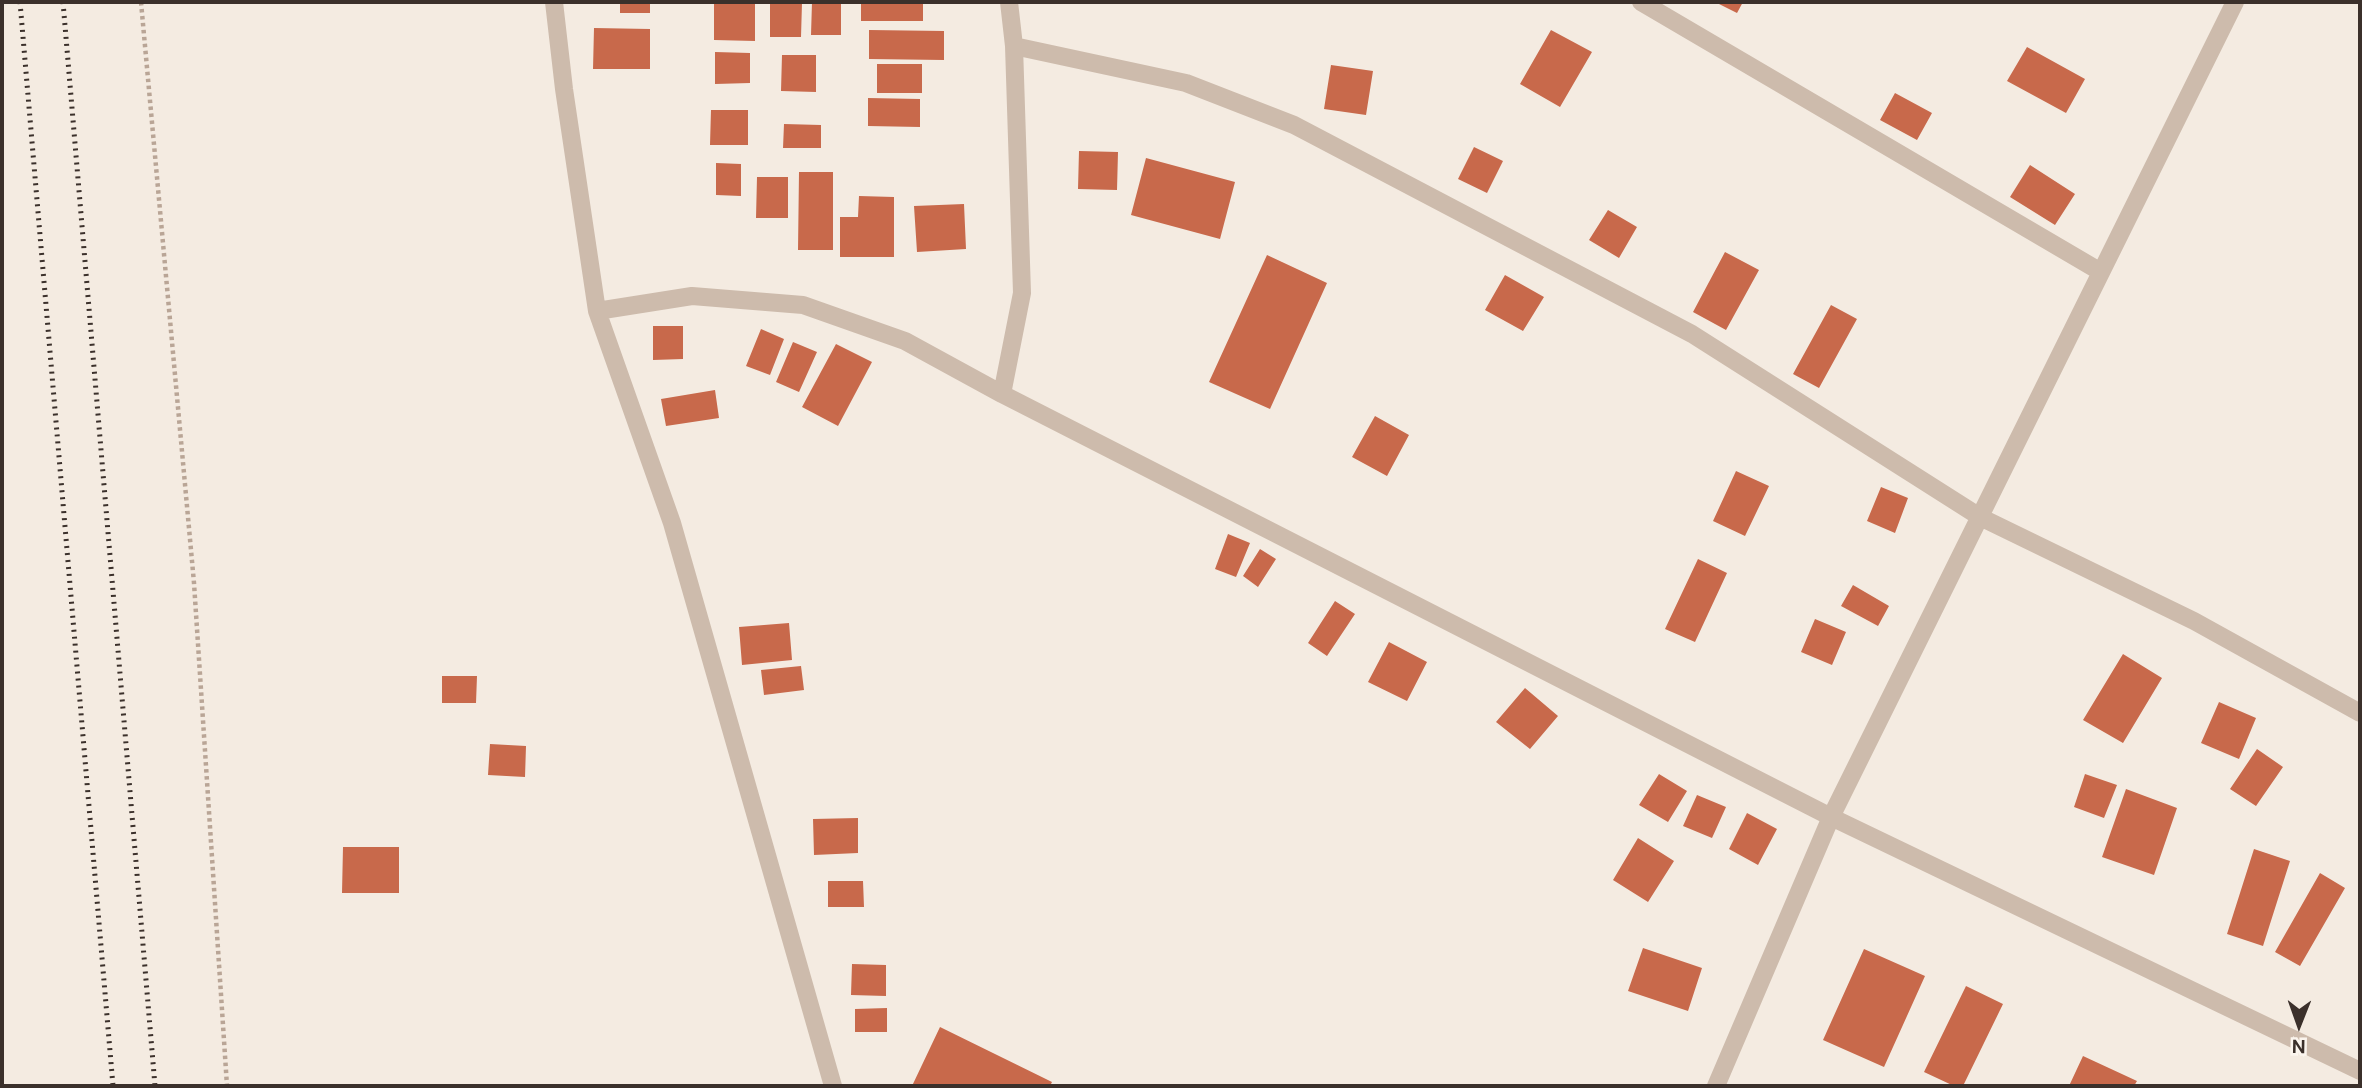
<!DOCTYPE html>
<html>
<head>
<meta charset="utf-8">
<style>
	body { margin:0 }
	#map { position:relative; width:2362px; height:1088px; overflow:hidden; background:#f4ebe1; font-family:"DM Sans",sans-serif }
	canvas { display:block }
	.frame { position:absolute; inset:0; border:4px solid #3b302b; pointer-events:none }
	.north { position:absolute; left:2264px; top:990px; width:70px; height:70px; -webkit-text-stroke:5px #fbf5ee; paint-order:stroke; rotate:181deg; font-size:19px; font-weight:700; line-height:28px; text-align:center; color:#3b302b }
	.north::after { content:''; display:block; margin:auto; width:24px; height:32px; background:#3b302b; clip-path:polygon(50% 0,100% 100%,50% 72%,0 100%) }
</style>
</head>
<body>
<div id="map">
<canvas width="2362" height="1088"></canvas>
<div class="frame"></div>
<div class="north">N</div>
</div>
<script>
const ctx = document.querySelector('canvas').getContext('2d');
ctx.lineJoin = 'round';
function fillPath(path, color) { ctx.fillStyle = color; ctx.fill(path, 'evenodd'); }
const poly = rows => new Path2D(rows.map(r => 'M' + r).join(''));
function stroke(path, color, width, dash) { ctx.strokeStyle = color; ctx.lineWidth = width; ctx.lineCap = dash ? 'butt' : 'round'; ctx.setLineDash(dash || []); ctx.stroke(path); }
fillPath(poly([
	[620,2,650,2,650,13,620,13],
	[714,2,755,2,755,41,714,40],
	[812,2,841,3,841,35,811,35],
	[861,2,923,2,923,21,861,21],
	[1715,2,1743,2,1737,13],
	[770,3,802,3,801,37,770,37],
	[594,28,650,29,650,69,593,69],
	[869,30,944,31,944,60,869,59],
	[1551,30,1592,52,1560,107,1520,84],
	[2027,47,2085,79,2066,113,2007,81],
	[715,52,750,53,750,83,715,84],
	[782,55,816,55,816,92,781,91],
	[877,64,922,64,922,93,877,93],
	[1331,65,1373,71,1366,115,1324,109],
	[1895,93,1932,113,1917,140,1880,120],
	[868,98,920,99,920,127,868,126],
	[711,110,748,110,748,145,710,145],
	[784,124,821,125,821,148,783,148],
	[1474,147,1503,161,1487,193,1458,179],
	[1079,151,1118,152,1117,190,1078,189],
	[1146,158,1235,182,1220,239,1131,215],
	[716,163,741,164,741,196,716,195],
	[2030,165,2075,194,2055,225,2010,197],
	[799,172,833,172,833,250,798,250],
	[757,177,788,177,788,218,756,218],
	[859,196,894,197,894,257,840,257,840,217,858,217],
	[964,204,966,249,917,252,914,206],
	[1608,210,1637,227,1619,258,1589,240],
	[1725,252,1759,270,1726,330,1693,312],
	[1267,255,1327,283,1270,409,1209,382],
	[1505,275,1544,297,1523,331,1485,310],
	[1831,305,1857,319,1819,388,1793,374],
	[653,326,683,326,683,359,653,360],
	[761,329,784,339,770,375,746,366],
	[793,342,817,352,799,392,776,382],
	[836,344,872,362,838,426,802,407],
	[715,390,719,418,666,426,661,399],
	[1375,416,1409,435,1387,476,1352,457],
	[1736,471,1769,486,1745,536,1713,521],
	[1881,487,1908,498,1895,533,1867,521],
	[1228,534,1250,543,1236,577,1215,569],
	[1260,549,1276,559,1258,587,1243,576],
	[1698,559,1727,573,1695,642,1665,629],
	[1853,585,1889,606,1878,626,1841,606],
	[1335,601,1355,614,1327,656,1308,643],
	[1815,619,1846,632,1832,665,1801,652],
	[789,623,792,660,742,665,739,627],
	[1389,642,1427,662,1407,701,1368,682],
	[2123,654,2162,678,2123,743,2083,720],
	[801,666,804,690,764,695,761,670],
	[442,676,477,676,476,703,442,703],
	[1525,688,1558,716,1530,749,1496,722],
	[2219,702,2256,718,2239,759,2201,743],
	[490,744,526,746,525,777,488,775],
	[2257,749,2283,767,2256,806,2230,789],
	[1659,774,1687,791,1668,822,1639,805],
	[2085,774,2117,785,2104,818,2074,807],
	[2126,789,2177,808,2154,875,2102,857],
	[1697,795,1726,807,1712,838,1683,826],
	[1747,813,1777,829,1758,865,1729,849],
	[858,818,858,853,814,855,813,819],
	[1638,838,1674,861,1648,902,1613,880],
	[343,847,399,847,399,893,342,893],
	[2254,849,2290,861,2263,946,2227,934],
	[2320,873,2345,888,2300,966,2275,952],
	[828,881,863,881,864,907,828,907],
	[1643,948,1702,968,1688,1011,1628,991],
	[1864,949,1925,976,1884,1067,1823,1040],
	[852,964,886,965,886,996,851,995],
	[1966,986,2003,1004,1963,1086,1954,1086,1924,1072],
	[887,1008,887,1032,855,1032,855,1009],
	[940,1027,1052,1082,1050,1086,912,1086],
	[2083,1056,2137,1081,2134,1086,2069,1086]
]), '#c8694b');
stroke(poly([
	[141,2,194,583,227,1086]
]), '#b9a596', 4.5, [3.5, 3.5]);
stroke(poly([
	[554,2,564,89,597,311,672,523,833,1086],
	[1641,2,2101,272],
	[2235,2,1831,817,2360,1071],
	[1014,46,1186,83,1294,125,1692,334,1980,517,2194,621,2360,713],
	[597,311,692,296,803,305,905,341,1002,394,1831,817,1716,1086],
	[1002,394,1022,293,1014,46,1009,2]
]), '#cdbbac', 18);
stroke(poly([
	[20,2,113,1086],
	[63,2,155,1086]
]), '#3b302b', 5, [2, 5]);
</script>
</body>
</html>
